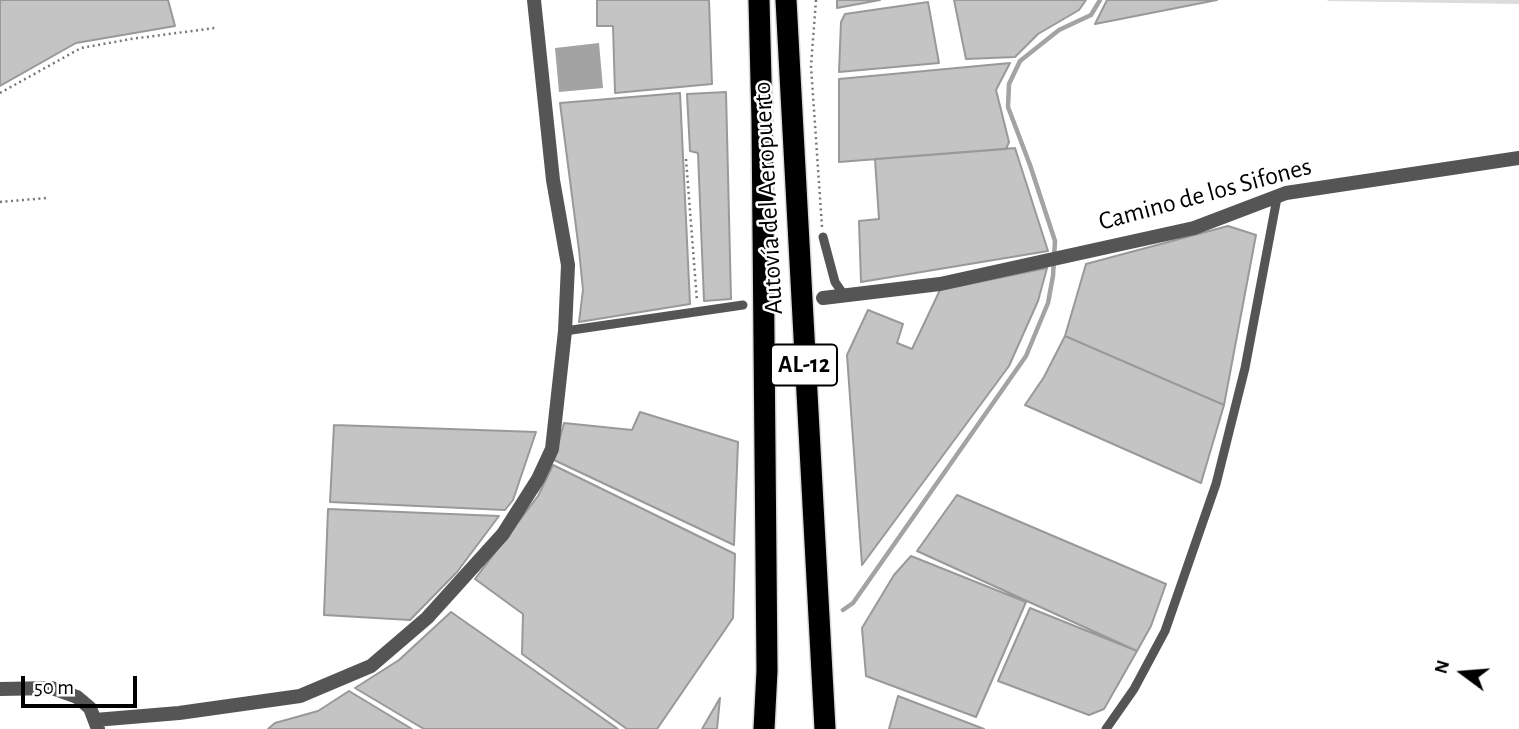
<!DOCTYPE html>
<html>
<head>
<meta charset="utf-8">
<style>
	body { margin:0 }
	#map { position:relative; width:1519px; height:729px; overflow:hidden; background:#fff; font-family:"Alegreya Sans",sans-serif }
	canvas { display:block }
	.north { position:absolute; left:1428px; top:638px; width:70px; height:70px; -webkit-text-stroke:5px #fff; paint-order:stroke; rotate:286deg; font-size:19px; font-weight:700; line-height:28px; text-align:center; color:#000 }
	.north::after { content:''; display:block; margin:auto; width:24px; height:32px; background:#000; clip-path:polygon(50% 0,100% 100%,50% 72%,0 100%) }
	.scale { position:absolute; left:21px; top:676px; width:116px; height:32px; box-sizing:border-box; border:4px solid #000; border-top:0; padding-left:9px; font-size:21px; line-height:24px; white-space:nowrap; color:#000; -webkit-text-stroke:5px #fff; paint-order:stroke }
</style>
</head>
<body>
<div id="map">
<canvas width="1519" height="729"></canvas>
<div class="north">N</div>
<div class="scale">50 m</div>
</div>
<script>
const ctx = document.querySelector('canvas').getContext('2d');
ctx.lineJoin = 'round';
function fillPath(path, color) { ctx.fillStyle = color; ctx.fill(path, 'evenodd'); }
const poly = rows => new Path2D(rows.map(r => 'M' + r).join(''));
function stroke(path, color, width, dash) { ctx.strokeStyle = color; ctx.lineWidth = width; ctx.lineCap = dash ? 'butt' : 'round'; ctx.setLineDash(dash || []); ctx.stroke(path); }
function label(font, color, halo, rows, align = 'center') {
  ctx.font = font + ' "Alegreya Sans",sans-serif'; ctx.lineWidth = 5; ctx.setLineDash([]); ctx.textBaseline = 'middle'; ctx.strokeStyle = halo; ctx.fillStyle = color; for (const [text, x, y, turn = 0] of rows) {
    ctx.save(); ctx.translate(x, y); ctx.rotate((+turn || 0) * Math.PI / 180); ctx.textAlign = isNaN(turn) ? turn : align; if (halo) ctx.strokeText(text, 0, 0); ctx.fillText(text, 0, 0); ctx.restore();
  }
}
fillPath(poly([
	[1327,0,1519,0,1519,4,1328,1]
]), '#dcdcdc');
fillPath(poly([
	[599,43,603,88,559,92,555,48]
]), '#a3a3a3');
stroke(poly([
	[843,610,853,603,1026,356,1048,303,1053,276,1055,241,1030,165,1008,107,1009,84,1020,61,1059,30,1091,15,1100,0]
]), '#a3a3a3', 4.5);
const building = poly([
	[0,0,168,0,175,26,76,43,0,86,0,0],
	[597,0,709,0,712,84,615,93,613,26,597,26,597,0],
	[837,0,880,0,837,8,837,0],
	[954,0,1086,0,1079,10,1038,34,1015,57,966,59,954,0],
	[1107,0,1217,0,1095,24,1107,0],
	[928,2,939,63,839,72,841,22,845,14,928,2],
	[1010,63,996,90,1009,142,1006,149,839,162,839,79,1010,63],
	[726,92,731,299,704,301,698,153,690,151,687,94,726,92],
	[680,93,690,304,579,322,583,290,579,250,560,103,680,93],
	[1015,148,1048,251,861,282,859,221,879,219,875,159,1015,148],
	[1228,226,1256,235,1224,405,1065,336,1086,264,1228,226],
	[1047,268,1038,301,1009,366,862,565,847,355,868,310,903,324,897,343,912,349,940,290,1047,268],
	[1065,336,1224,405,1201,483,1025,405,1044,377,1065,336],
	[640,412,738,442,734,545,554,460,564,423,632,430,640,412],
	[334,425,536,432,513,500,505,510,330,502,334,425],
	[553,465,735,554,733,618,657,729,627,729,522,654,523,614,475,579,538,496,553,465],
	[957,495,1166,584,1151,626,1137,651,917,551,957,495],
	[328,509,499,516,457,572,410,620,324,615,328,509],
	[911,556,1026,602,976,717,866,676,862,628,894,575,911,556],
	[1030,608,1137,651,1104,709,1089,715,998,681,1030,608],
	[451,612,618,729,424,729,355,688,399,660,451,612],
	[349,691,412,729,268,729,275,723,318,711,349,691],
	[898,696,984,729,889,729,898,696],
	[720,698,717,729,702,729,720,698]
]);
fillPath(building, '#c4c4c4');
stroke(building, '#999', 2);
const motorway = poly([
	[759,0,762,121,767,671,764,729],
	[786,0,825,729]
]);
stroke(motorway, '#dbdbdb', 24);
stroke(poly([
	[816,0,811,66,822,227],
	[0,93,81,48,131,39,215,28],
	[686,159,697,301],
	[0,202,46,198]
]), '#777', 2.5, [2, 3.5]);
stroke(poly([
	[823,237,835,282,844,295],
	[565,331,743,305],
	[1106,729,1134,689,1165,631,1216,484,1245,368,1277,198]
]), '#555', 9);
stroke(poly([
	[823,298,940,284,1194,228,1286,193,1519,158],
	[0,689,52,688,77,697,90,708,98,729],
	[95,720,179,713,300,696,371,666,427,618,503,534,538,479,552,449,565,331,568,265,553,180,534,0]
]), '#555', 14);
stroke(motorway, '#000', 21);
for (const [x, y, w] of [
	[804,365,66]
]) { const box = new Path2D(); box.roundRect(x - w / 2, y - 20.5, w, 41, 5); ctx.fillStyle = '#fff'; ctx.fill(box); stroke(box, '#000', 2); }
label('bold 24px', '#000', null, [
	["AL-12",804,365]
]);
label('26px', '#000', '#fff', [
	["Camino de los Sifones",1205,194,-15],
	["Autovía del Aeropuerto",768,198,-93]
]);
</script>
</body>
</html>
